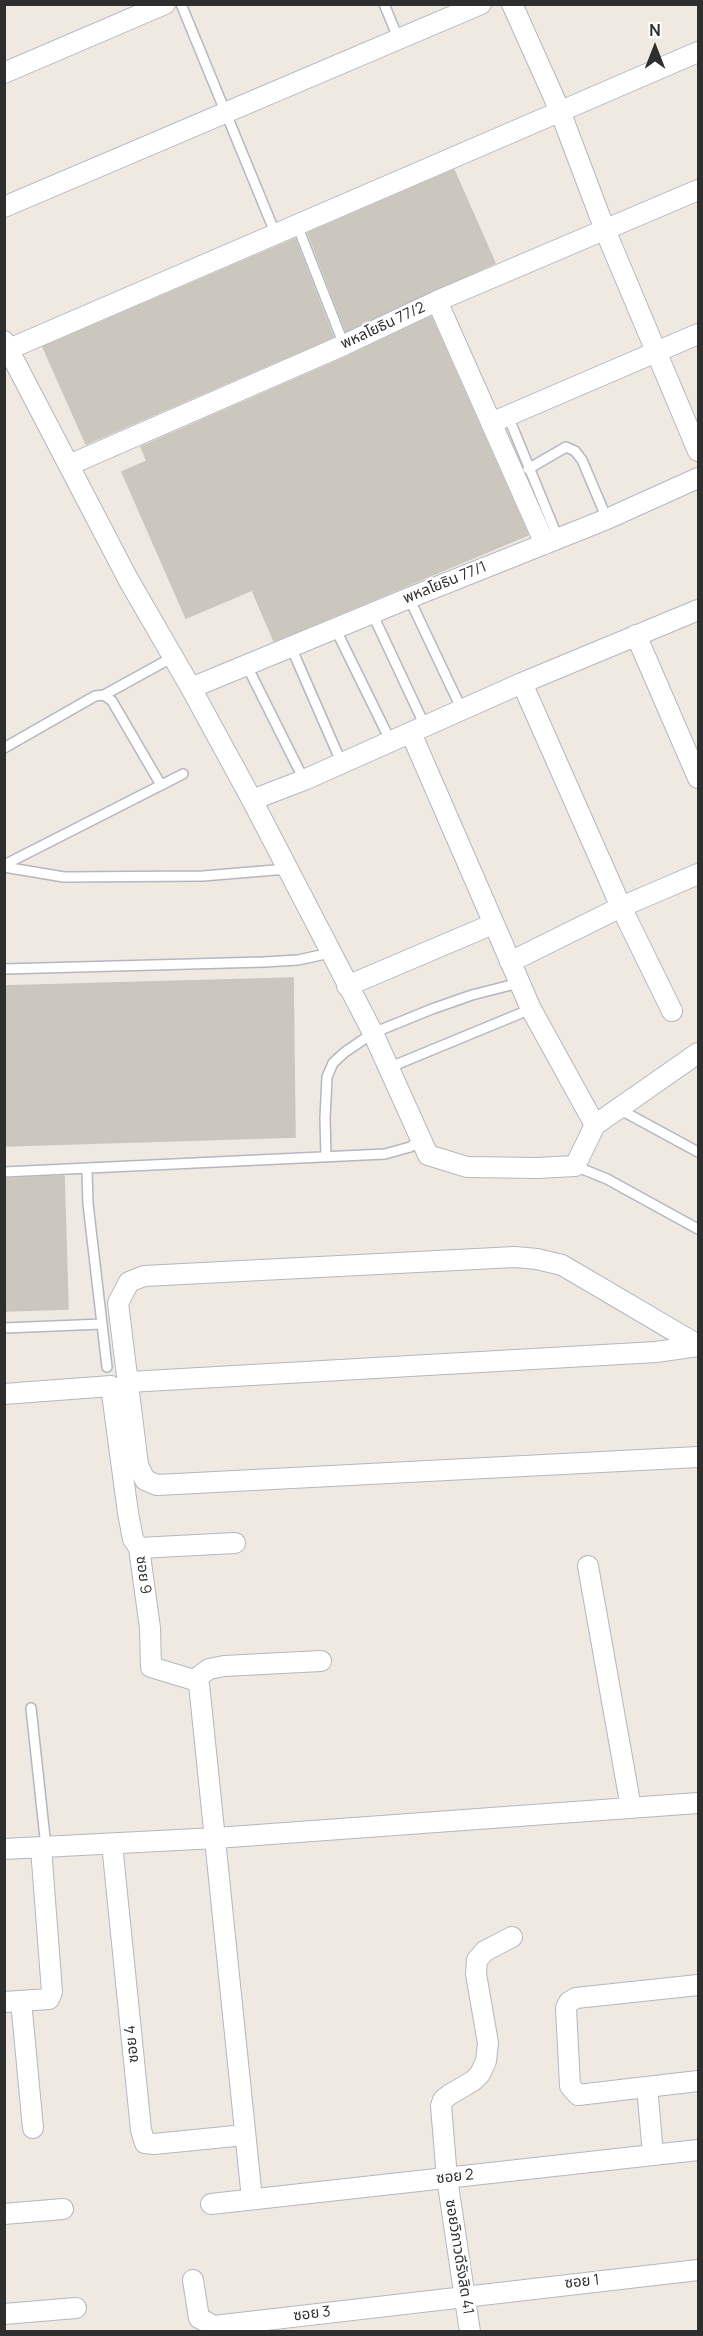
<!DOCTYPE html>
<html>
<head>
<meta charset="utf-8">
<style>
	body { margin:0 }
	#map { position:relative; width:703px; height:2336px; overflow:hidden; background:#efe9e1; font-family:Manrope,sans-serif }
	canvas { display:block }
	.frame { position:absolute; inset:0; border:6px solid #2e2e2e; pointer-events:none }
	.north { position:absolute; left:625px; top:18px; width:60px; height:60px; -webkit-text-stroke:4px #fff; paint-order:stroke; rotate:0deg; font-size:16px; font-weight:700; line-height:24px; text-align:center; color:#2e2e2e }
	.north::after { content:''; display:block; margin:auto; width:21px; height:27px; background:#2e2e2e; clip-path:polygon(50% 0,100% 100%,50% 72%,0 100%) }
</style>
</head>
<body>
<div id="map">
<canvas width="703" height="2336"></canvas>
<div class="frame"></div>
<div class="north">N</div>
</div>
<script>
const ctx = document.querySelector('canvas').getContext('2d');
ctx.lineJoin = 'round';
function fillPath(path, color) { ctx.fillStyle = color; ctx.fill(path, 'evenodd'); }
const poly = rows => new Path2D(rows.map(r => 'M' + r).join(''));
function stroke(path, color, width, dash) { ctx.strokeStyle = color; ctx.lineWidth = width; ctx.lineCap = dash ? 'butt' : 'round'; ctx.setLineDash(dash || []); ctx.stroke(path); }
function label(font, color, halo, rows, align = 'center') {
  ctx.font = font + ' Manrope,"Noto Sans Thai",sans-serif'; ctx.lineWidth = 5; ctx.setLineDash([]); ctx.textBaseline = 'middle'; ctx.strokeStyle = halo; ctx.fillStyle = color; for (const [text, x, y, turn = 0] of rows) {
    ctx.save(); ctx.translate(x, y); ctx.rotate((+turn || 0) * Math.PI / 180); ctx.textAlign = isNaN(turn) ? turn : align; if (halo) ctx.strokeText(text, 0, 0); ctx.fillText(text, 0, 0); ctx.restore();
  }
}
const building = poly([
	[454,170,495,263,346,331,308,233,454,170],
	[295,239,333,337,86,444,43,347,295,239],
	[431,317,528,535,274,641,252,590,186,618,122,472,147,461,141,447,349,356,431,317],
	[293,978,295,1137,4,1146,4,986,293,978],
	[64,1176,68,1309,4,1311,4,1179,64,1176]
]);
fillPath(building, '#cbc7bf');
stroke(building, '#cbc5ba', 1.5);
const lane = poly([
	[181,4,276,235],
	[384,4,399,40],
	[297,225,344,345],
	[508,416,558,538],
	[528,469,566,447,575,451,582,460,607,519],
	[409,598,462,710],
	[372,613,425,726],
	[335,628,391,742],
	[291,647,342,764],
	[247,666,304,780],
	[104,695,173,657],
	[4,748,95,696,104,695,112,701,161,785],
	[4,865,183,774],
	[4,867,64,877,203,876,287,869],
	[4,969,264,962,298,960,330,953],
	[388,1068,531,1009],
	[619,1109,698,1152],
	[326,1157,325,1118,327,1077,333,1063,345,1052,373,1033,432,1009,472,995,519,983],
	[575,1166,607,1179,698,1229],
	[87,1170,88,1204,107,1367],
	[4,1172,385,1154,410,1147,420,1140],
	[4,1328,102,1324],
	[31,1708,46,1847]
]);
const street = poly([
	[512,4,560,111,605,230,698,451],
	[4,73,165,4],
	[4,207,481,4],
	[437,301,545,544],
	[4,341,128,579,191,688,252,800,373,1033,428,1155,467,1167,537,1168,575,1166,595,1125,698,1053],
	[9,349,698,52],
	[491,423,698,334],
	[69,465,344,345,437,301,698,190],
	[636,635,698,778],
	[522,683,621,907,672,1011],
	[191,688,409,598,607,519,698,478],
	[411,733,531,1009,595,1125],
	[252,800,304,780,522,683,698,610],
	[510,962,621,907,698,874],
	[347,986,493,924],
	[698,1345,562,1265,537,1259,515,1257,144,1276,129,1282,118,1303,138,1465,145,1480,157,1485,698,1457],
	[129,1382,656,1352,698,1346],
	[4,1394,111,1386,128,1513,133,1539,139,1548,150,1628,151,1667,194,1680,199,1684,252,2199],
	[139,1548,235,1543],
	[588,1566,631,1808],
	[194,1680,209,1669,224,1666,321,1661],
	[112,1844,141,2130,145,2143,154,2144,245,2135],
	[4,1849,216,1838,698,1803],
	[698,1985,576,1998,569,2002,566,2008,570,2086,578,2095,698,2081],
	[21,2001,33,2128],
	[4,2002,49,1999,52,1992,41,1848],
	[647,2087,653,2154],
	[211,2204,698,2150],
	[4,2214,63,2209],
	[193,2280,199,2318,214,2326,698,2270],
	[4,2314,76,2308],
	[470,2332,447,2178,441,2106,443,2100,449,2095,473,2081,480,2074,486,2061,488,2043,476,1974,477,1960,485,1951,512,1937]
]);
stroke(lane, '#b4b7c1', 12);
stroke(street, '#b4b7c1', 22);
stroke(lane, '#fff', 9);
stroke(street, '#fff', 20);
label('15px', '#2e2e2e', '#fff', [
	["พหลโยธิน 77/2",383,326,-25],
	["พหลโยธิน 77/1",445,583,-22],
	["ซอย 9",143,1575,83],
	["ซอย 4",132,2044,-96],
	["ซอย 2",455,2177,-6],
	["ซอยวิภาวดีรังสิต 41",459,2257,81],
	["ซอย 1",582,2282,-6],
	["ซอย 3",312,2314,-7]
]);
</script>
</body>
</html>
